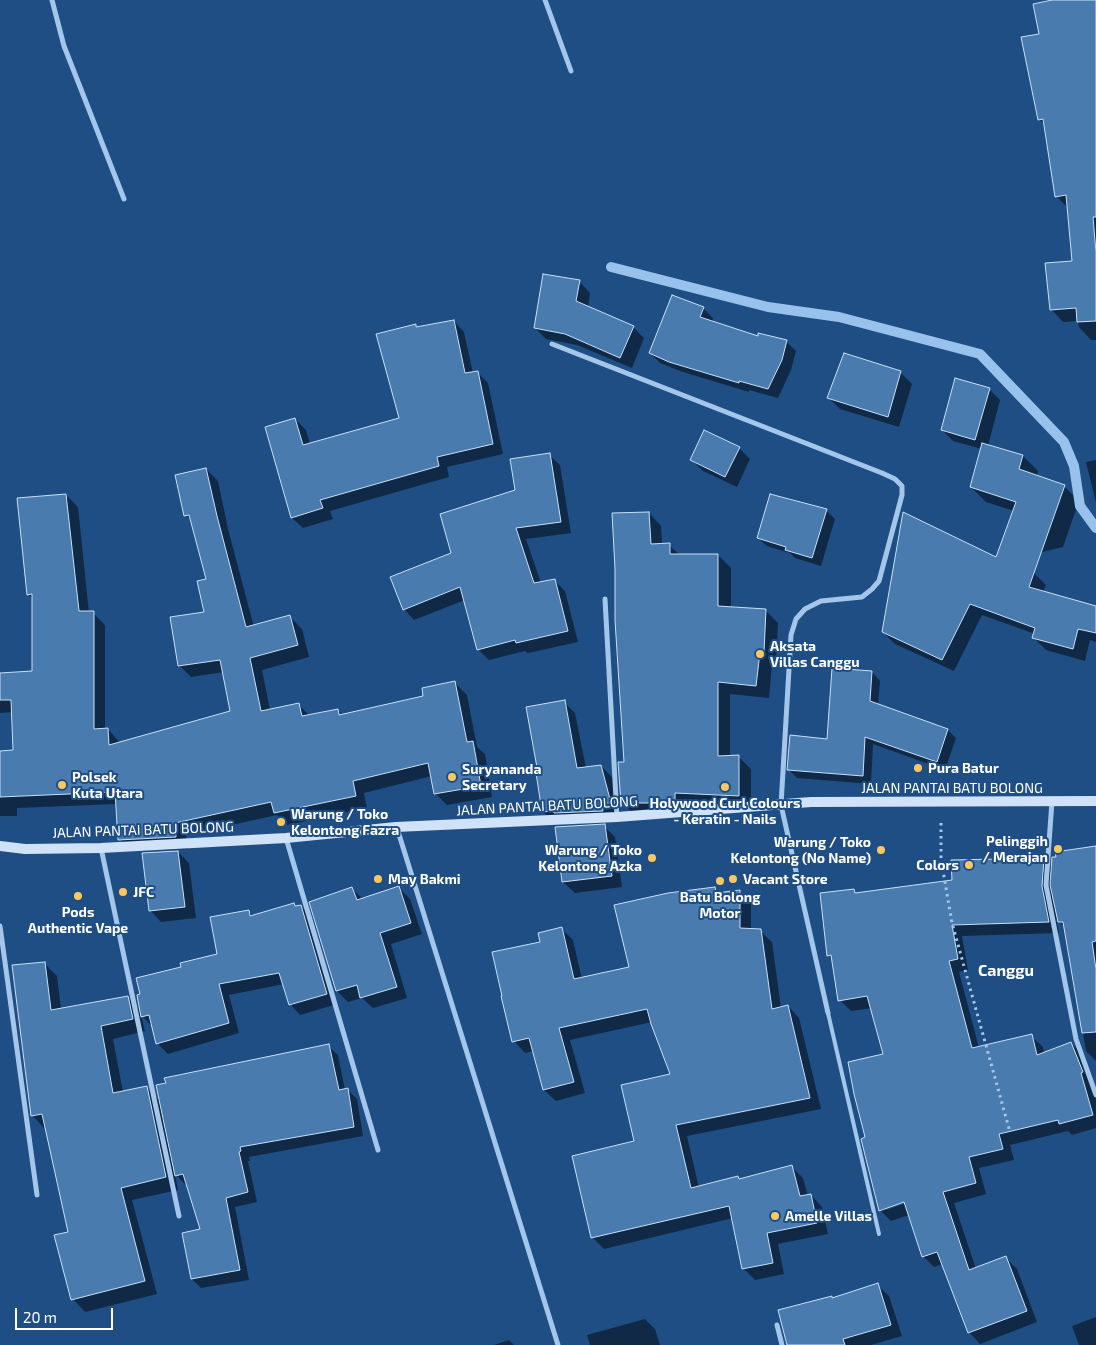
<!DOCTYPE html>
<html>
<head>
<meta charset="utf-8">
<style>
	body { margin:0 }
	#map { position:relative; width:1096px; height:1345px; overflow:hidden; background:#1e4e84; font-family:"Exo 2",sans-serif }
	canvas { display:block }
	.scale { position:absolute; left:15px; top:1308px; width:98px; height:22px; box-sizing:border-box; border:2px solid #fff; border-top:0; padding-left:6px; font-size:15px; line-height:18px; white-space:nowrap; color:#fff; -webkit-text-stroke:4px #1e4e84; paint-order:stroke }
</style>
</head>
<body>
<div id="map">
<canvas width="1096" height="1345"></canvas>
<div class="scale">20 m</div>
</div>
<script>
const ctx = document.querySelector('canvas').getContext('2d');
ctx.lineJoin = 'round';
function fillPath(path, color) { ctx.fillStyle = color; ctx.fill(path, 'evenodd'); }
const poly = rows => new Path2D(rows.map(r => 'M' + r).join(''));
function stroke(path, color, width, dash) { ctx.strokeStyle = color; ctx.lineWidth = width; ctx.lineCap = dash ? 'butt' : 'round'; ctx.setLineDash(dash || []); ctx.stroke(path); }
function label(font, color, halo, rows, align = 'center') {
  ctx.font = font + ' "Exo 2",sans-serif'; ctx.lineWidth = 4; ctx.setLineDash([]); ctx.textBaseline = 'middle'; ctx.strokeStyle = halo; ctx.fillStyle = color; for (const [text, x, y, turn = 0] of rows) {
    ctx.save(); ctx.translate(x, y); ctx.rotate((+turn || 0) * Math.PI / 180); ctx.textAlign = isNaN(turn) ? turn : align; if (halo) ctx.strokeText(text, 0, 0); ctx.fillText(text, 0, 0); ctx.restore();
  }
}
fillPath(poly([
	[1058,0,1096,0,1096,340,1091,340,1079,327,1078,321,1063,322,1051,309,1073,262,1068,208,1056,196,1045,125,1039,119,1041,34],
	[579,281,590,293,588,308,633,327,644,338,632,368,577,345,546,339,535,328],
	[703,308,713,318,712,322,759,337,786,341,796,351,791,370,778,398,749,390,749,392,680,371,660,363,650,353],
	[454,321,464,332,473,373,477,372,488,383,503,454,447,467,449,477,330,511,333,519,303,528,292,518,266,428,295,419,306,430,310,444,401,419,415,325,418,328],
	[845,354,901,373,912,384,899,427,840,409,829,398],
	[989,389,1000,400,988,446,1023,456,1038,471,1037,476,1064,486,1079,501,1063,547,1017,558,1014,511,986,502,971,487,982,449,953,441,942,430],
	[739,448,750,459,737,487,703,471,692,460],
	[549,455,560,465,571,533,526,539,541,583,554,580,565,591,578,642,528,653,525,651,489,660,478,649,465,600,414,620,404,609,452,554,516,491],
	[1096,460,1096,503,1086,462],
	[206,469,218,481,228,529,254,627,290,617,302,629,309,657,262,670,270,710,298,704,310,716,338,710,343,716,425,697,455,683,467,695,477,747,485,754,492,797,447,805,435,793,432,776,364,793,367,808,287,825,277,815,186,835,188,849,153,850,132,851,120,839,117,804,17,808,17,816,0,816,0,752,15,752,13,712,0,713,0,674,33,672,33,599,28,594,66,495,78,507,89,613,93,613,105,625,105,729,108,729,120,743,231,711,224,672,191,677,179,665,205,613,208,580,193,523,186,515],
	[826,510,835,519,821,566,795,558,790,553,767,546,758,538],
	[649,513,661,526,662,545,669,545,680,555,718,555,731,568,731,608,765,610,778,623,776,664,772,664,769,698,730,694,730,756,738,756,751,769,751,809,687,805,687,815,635,815,622,802],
	[1006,570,1034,573,1046,585,1043,592,1096,608,1096,642,1090,640,1085,661,1046,650,1034,638,1035,634,982,615,954,671,895,644,883,632],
	[872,672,880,681,878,705,948,730,956,738,945,770,873,744,871,784,797,778,789,770,828,741],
	[564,702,575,713,586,768,601,766,612,777,621,814,554,823,543,812],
	[604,826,615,837,622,887,575,893,563,882],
	[1096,847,1096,1061,1086,1051,1065,927,1056,919,1059,933,962,936,968,970,959,972,979,1048,1031,1036,1043,1047,1044,1054,1071,1043,1082,1054,1096,1089,1096,1128,1072,1135,1068,1131,1010,1145,1014,1160,979,1168,986,1194,954,1203,976,1269,1006,1258,1017,1269,1037,1322,980,1344,969,1332,943,1264,934,1267,923,1256,909,1215,891,1221,880,1210,866,1138,885,1055,872,1008,851,1011,840,1000,833,960,829,955,854,891,857,894,953,881,1043,859,1053,869],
	[909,1199,910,1202,886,1210,886,1207],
	[178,852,189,863,196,918,161,922,150,910],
	[399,888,410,899,422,934,391,944,407,998,373,1008,362,998,348,1002,337,991,352,889,363,899],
	[715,889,720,894,739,891,751,903,751,930,760,931,772,942,781,1008,788,1006,799,1018,821,1109,687,1136,699,1188,737,1177,740,1180,791,1166,803,1178,808,1196,811,1195,822,1207,828,1234,778,1244,784,1274,755,1280,743,1268,733,1218,604,1249,593,1238,573,1157,635,1142,672,1075,652,1022,570,1040,585,1093,556,1101,544,1090,534,1051,525,1053,514,1041,541,943,562,929,573,940,582,979,630,968],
	[294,904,297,907,301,906,311,917,337,1004,300,1015,290,1004,284,984,229,995,239,1033,168,1054,157,1043,153,1027,141,1015,145,1031,113,1039,123,1092,147,1088,161,1102,328,1046,338,1055,345,1090,347,1089,357,1099,363,1136,249,1157,250,1161,248,1161,257,1202,235,1207,249,1280,201,1288,192,1279,202,1230,188,1184,186,1185,175,1174,178,1190,132,1200,157,1294,85,1312,73,1299,69,1232,47,1127,44,1128,32,1115,44,963,57,976,61,1009,128,998,141,1012,183,968,219,955,248,911,253,916],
	[877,1285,889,1296,902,1336,871,1345,788,1345,831,1297,833,1299],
	[1096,1317,1096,1345,1079,1345,1072,1326],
	[645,1319,655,1329,660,1345,590,1345,587,1335],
	[509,1340,514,1345,494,1345]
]), '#0007');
stroke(poly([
	[611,267,768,307,839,317,980,354,1064,442,1074,466,1080,506,1096,528]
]), '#98c2ec', 10);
const building = poly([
	[1052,0,1096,0,1096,217,1093,217,1096,252,1096,321,1077,322,1076,308,1050,310,1045,263,1072,261,1066,195,1055,197,1043,119,1038,120,1021,37,1039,34,1033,4,1052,0],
	[543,274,580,280,576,301,634,326,620,358,565,334,534,328,543,274],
	[672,295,704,307,700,317,758,336,758,333,787,340,782,360,768,389,739,381,739,383,669,362,649,353,672,295],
	[454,320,465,373,478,371,493,444,437,457,439,466,320,500,323,508,291,518,265,427,295,418,303,445,399,418,376,334,416,324,416,327,454,320],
	[844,353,901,371,888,417,827,398,844,353],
	[955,378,990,388,975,440,941,430,955,378],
	[704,430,740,447,725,477,690,460,704,430],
	[982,443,1023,455,1019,469,1065,485,1029,587,1096,606,1096,633,1078,629,1073,649,1032,638,1035,628,970,604,942,660,882,632,903,512,996,557,1016,502,970,487,982,443],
	[550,453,561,522,516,528,534,583,555,579,568,631,516,643,515,640,477,650,460,587,403,610,390,577,451,553,440,514,515,490,510,459,550,453],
	[206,468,217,516,246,627,290,615,298,645,250,658,261,711,299,703,302,716,338,709,339,715,423,696,422,688,455,681,467,742,473,741,481,786,434,794,428,763,353,781,356,796,274,813,271,802,175,823,176,837,118,840,115,792,0,797,0,751,13,750,11,700,0,700,0,673,32,671,32,594,27,595,17,498,66,494,79,611,94,611,94,729,108,728,109,745,230,711,220,660,178,666,170,617,204,612,197,581,206,579,189,515,184,516,175,475,206,468],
	[770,494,827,509,812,558,785,550,786,547,757,538,770,494],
	[649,512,651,544,670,543,670,554,718,554,718,606,766,609,764,652,760,652,756,686,718,682,718,756,739,755,739,796,675,793,675,803,621,803,618,762,624,762,615,620,615,569,612,513,649,512],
	[832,668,872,671,870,701,948,729,937,762,865,737,863,776,787,770,790,735,827,739,832,668],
	[565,700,577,768,601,765,611,803,602,803,603,811,554,813,553,811,542,812,536,773,538,773,526,707,565,700],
	[605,824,612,876,562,882,555,827,605,824],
	[1096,846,1096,941,1092,942,1096,969,1096,1032,1082,1033,1063,922,1058,922,1050,885,1052,857,1056,857,1055,852,1096,846],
	[178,851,185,907,149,911,142,853,178,851],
	[1044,858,1042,886,1049,922,952,925,958,959,949,961,972,1048,1032,1034,1037,1055,1071,1042,1083,1072,1081,1073,1093,1115,1059,1124,1058,1120,999,1134,1003,1149,969,1157,976,1183,943,1192,969,1270,1006,1256,1027,1311,968,1333,937,1252,922,1257,904,1202,879,1211,861,1139,865,1137,854,1094,848,1062,883,1054,867,996,838,1001,831,955,827,956,820,893,854,889,855,893,952,880,951,860,1044,858],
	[399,886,411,923,380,933,397,987,360,998,357,985,336,991,309,902,352,887,357,900,399,886],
	[715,887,716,893,740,890,740,928,761,929,772,1009,788,1005,810,1098,676,1125,691,1188,738,1176,739,1179,792,1165,800,1196,811,1194,817,1223,767,1233,773,1263,742,1269,729,1206,591,1238,572,1156,634,1141,621,1085,670,1074,651,1024,647,1009,559,1028,574,1082,543,1090,529,1038,512,1042,501,996,502,996,492,952,540,942,538,933,562,927,574,979,629,967,614,905,668,893,715,887],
	[294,903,295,906,301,905,327,994,289,1005,279,973,219,984,229,1023,156,1044,149,1015,141,1017,137,995,140,994,136,978,181,967,180,963,217,954,210,917,249,910,250,916,294,903],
	[45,962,51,1010,128,996,133,1019,101,1026,113,1093,147,1086,166,1177,121,1188,145,1281,71,1300,54,1235,68,1232,42,1114,31,1116,12,965,45,962],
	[329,1044,339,1090,348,1088,354,1127,240,1147,241,1151,239,1152,248,1192,226,1198,240,1270,191,1279,182,1233,200,1229,183,1174,175,1176,156,1085,166,1083,164,1078,329,1044],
	[878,1283,891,1325,843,1339,845,1345,787,1345,778,1310,832,1296,832,1298,878,1283]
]);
fillPath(building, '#4a7bae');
stroke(building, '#c9e0f7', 1);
stroke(poly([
	[941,823,941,859,952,923,1010,1132]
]), '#a4c6ea', 3, [2.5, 4]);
stroke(poly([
	[828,1013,879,1234]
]), '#a4c6ea', 4);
stroke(poly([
	[52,0,64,46,124,199],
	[545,0,571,71],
	[552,344,882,473,895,479,902,486,902,495,879,581,872,589,862,597,821,601,805,609,796,619,791,635,781,805,828,1013],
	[605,599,617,817],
	[1052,801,1046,885,1076,1039,1096,1095],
	[397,828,558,1345],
	[286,838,378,1150],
	[101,848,179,1216],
	[0,926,37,1195],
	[777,1325,782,1345]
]), '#a4c6ea', 5);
stroke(poly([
	[0,846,25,849,101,848,286,838,396,827,617,817,811,802,1096,801]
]), '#d0e2f7', 10);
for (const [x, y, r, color] of [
	[760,654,5,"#f9c863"],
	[918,768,5,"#f9c863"],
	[452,777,5,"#f9c863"],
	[62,785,5,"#f9c863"],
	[725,787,5,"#f9c863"],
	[281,822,5,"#f9c863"],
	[1058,849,5,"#f9c863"],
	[881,850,5,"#f9c863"],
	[652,858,5,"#f9c863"],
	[969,865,5,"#f9c863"],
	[378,879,5,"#f9c863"],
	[733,879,5,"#f9c863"],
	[720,881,5,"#f9c863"],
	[123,892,5,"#f9c863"],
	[78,896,5,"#f9c863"],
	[775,1216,5,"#f9c863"]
]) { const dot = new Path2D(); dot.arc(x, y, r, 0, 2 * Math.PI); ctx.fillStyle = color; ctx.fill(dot); stroke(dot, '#1e4e84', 2); }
label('bold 14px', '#fff', '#1e4e84', [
	["Aksata",770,646],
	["Villas Canggu",770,662],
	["Pura Batur",928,768],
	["Suryananda",462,769],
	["Secretary",462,785],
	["Polsek",72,777],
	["Kuta Utara",72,793],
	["Holywood Curl Colours",725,803,"center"],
	["- Keratin - Nails",725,819,"center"],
	["Warung / Toko",291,814],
	["Kelontong Fazra",291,830],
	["Pelinggih",1048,841,"right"],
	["/ Merajan",1048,857,"right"],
	["Warung / Toko",871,842,"right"],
	["Kelontong (No Name)",871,858,"right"],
	["Warung / Toko",642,850,"right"],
	["Kelontong Azka",642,866,"right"],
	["Colors",959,865,"right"],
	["May Bakmi",388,879],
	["Vacant Store",743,879],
	["JFC",133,892],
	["Batu Bolong",720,897,"center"],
	["Motor",720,913,"center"],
	["Pods",78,912,"center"],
	["Authentic Vape",78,928,"center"],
	["Amelle Villas",785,1216]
], 'left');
label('14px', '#fff', '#1e4e84', [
	["JALAN PANTAI BATU BOLONG",952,788],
	["JALAN PANTAI BATU BOLONG",547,806,-3],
	["JALAN PANTAI BATU BOLONG",143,830,-2]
]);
label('bold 16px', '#fff', '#1e4e84', [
	["Canggu",1006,971]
]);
</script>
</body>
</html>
